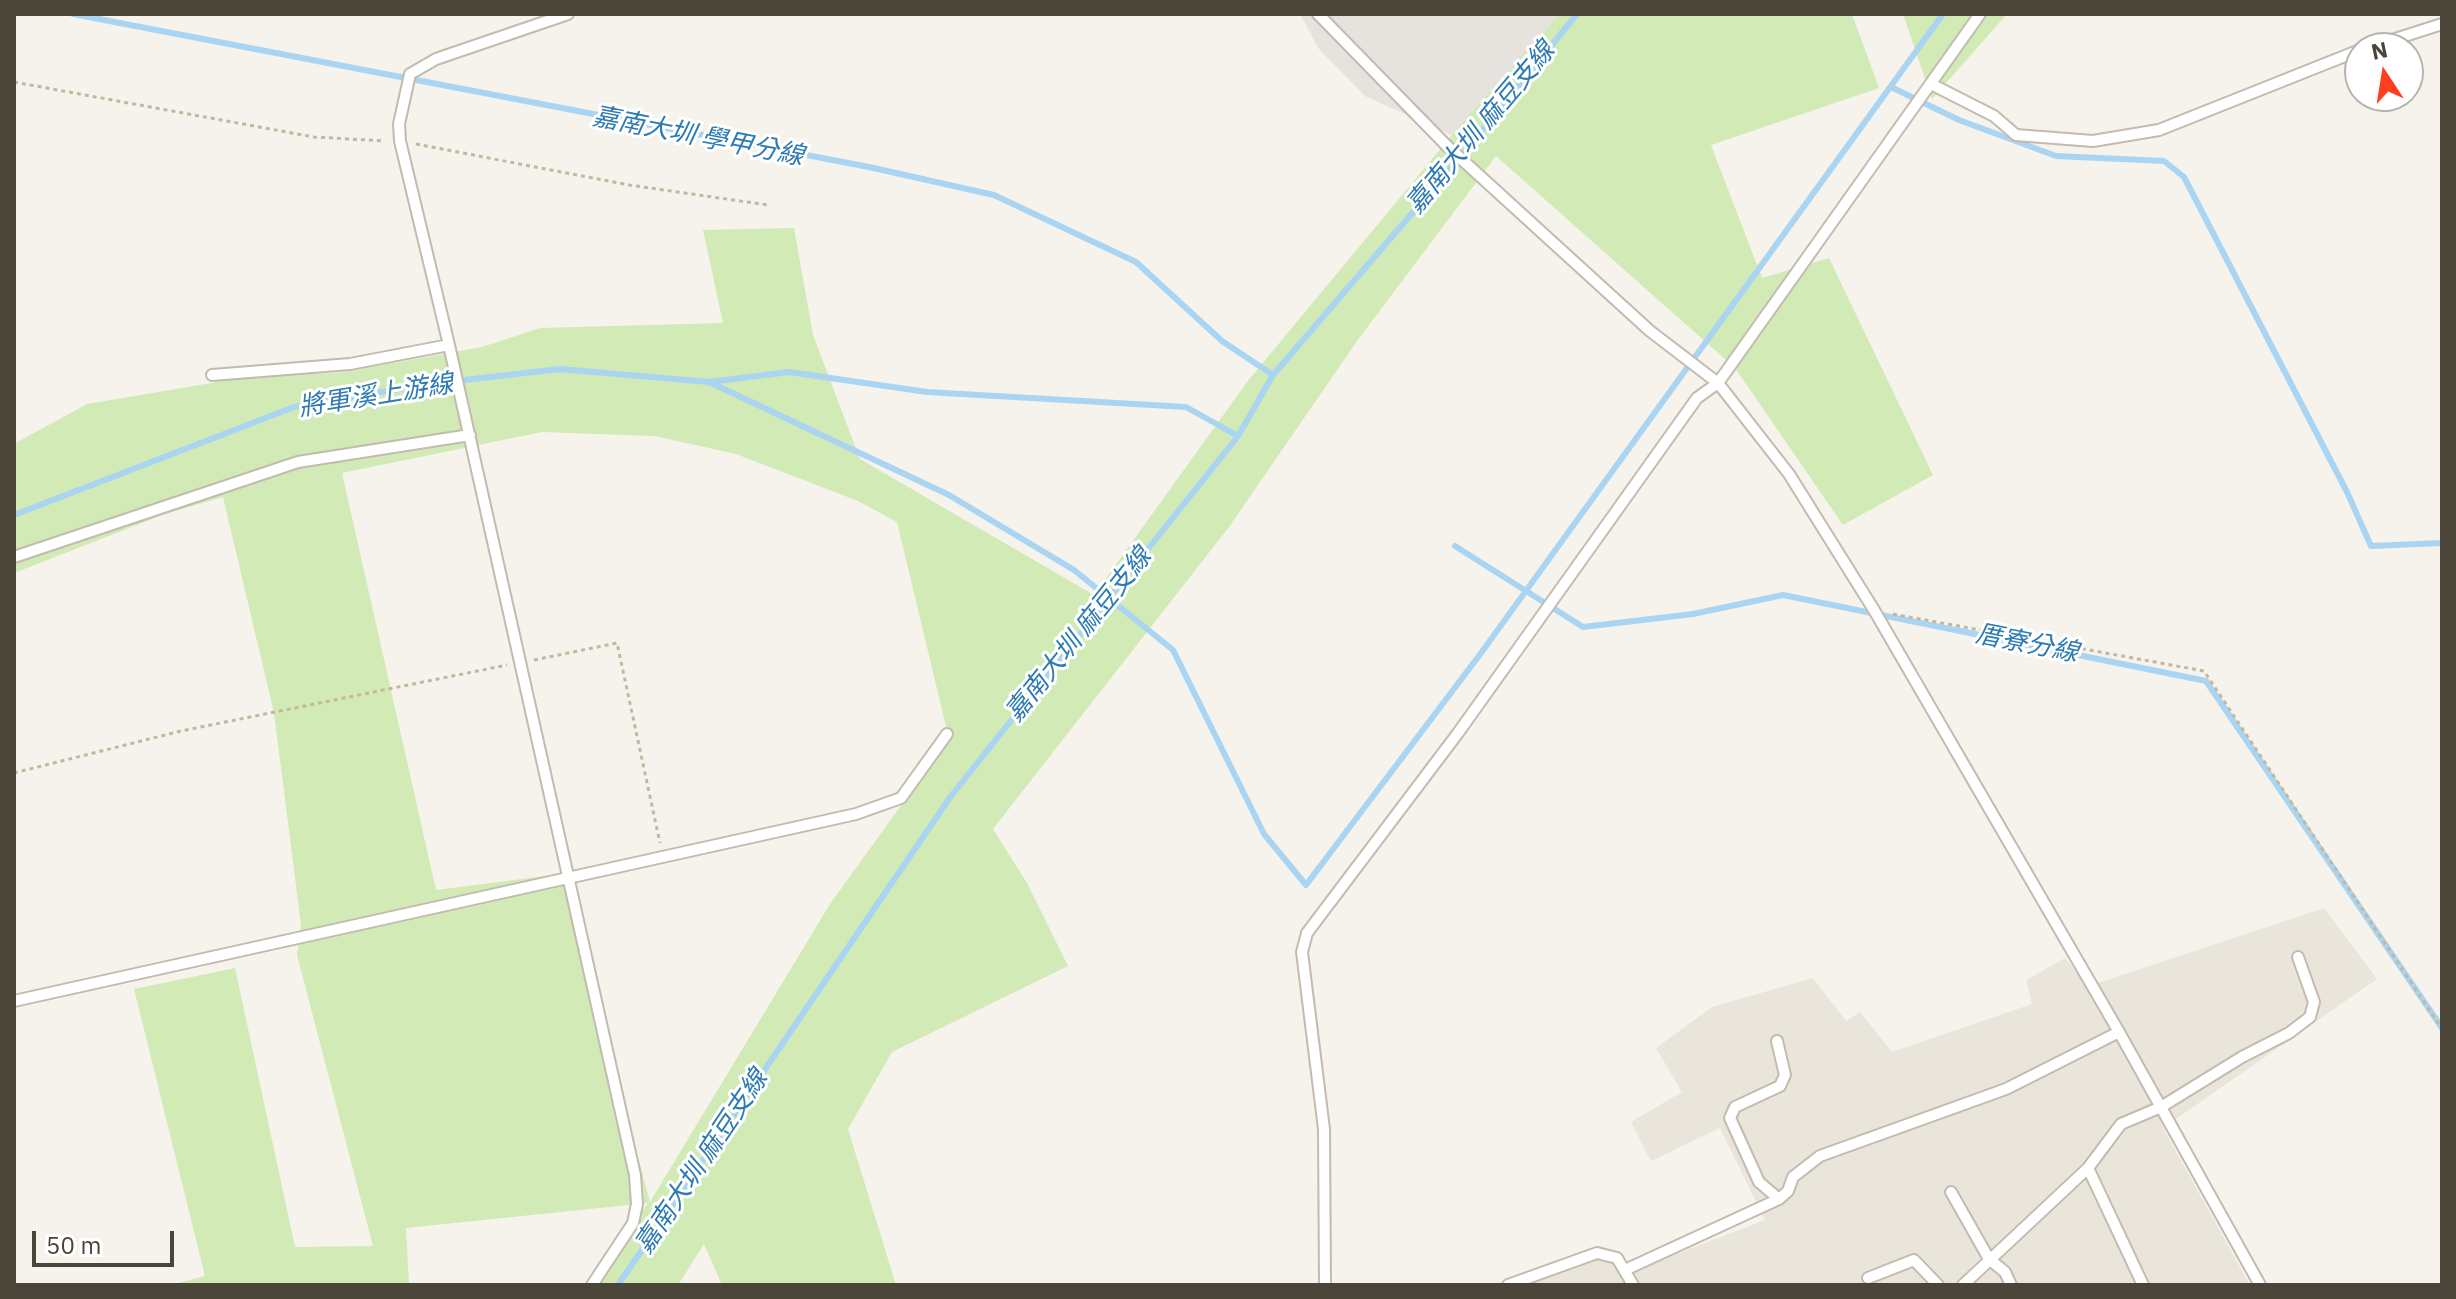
<!DOCTYPE html>
<html>
<head>
<meta charset="utf-8">
<style>
	body { margin:0 }
	#map { position:relative; width:2456px; height:1299px; overflow:hidden; background:#f6f3ec; font-family:"IBM Plex Sans",sans-serif }
	canvas { display:block }
	.frame { position:absolute; inset:0; border:16px solid #4b4439; pointer-events:none }
	.north { position:absolute; left:2344px; top:32px; width:80px; height:80px; box-sizing:border-box; background:#fff; border:2px solid #b7b4b0; border-radius:50%; rotate:348deg; font-size:22px; font-weight:700; line-height:32px; text-align:center; color:#4b4439 }
	.north::after { content:''; display:block; margin:auto; width:28px; height:36px; background:#fc3f1d; clip-path:polygon(50% 0,100% 100%,50% 72%,0 100%) }
	.scale { position:absolute; left:32px; top:1231px; width:142px; height:36px; box-sizing:border-box; border:4px solid #4b4439; border-top:0; padding-left:10px; font-size:24px; line-height:28px; white-space:nowrap; color:#4b4439; -webkit-text-stroke:6px #fff; paint-order:stroke }
</style>
</head>
<body>
<div id="map">
<canvas width="2456" height="1299"></canvas>
<div class="frame"></div>
<div class="north">N</div>
<div class="scale">50 m</div>
</div>
<script>
const ctx = document.querySelector('canvas').getContext('2d');
ctx.lineJoin = 'round';
function fillPath(path, color) { ctx.fillStyle = color; ctx.fill(path, 'evenodd'); }
const poly = rows => new Path2D(rows.map(r => 'M' + r).join(''));
function stroke(path, color, width, dash) { ctx.strokeStyle = color; ctx.lineWidth = width; ctx.lineCap = dash ? 'butt' : 'round'; ctx.setLineDash(dash || []); ctx.stroke(path); }
function label(font, color, halo, rows, align = 'center') {
  ctx.font = font + ' "IBM Plex Sans","Noto Sans TC",sans-serif'; ctx.lineWidth = 6; ctx.setLineDash([]); ctx.textBaseline = 'middle'; ctx.strokeStyle = halo; ctx.fillStyle = color; for (const [text, x, y, turn = 0] of rows) {
    ctx.save(); ctx.translate(x, y); ctx.rotate((+turn || 0) * Math.PI / 180); ctx.textAlign = isNaN(turn) ? turn : align; if (halo) ctx.strokeText(text, 0, 0); ctx.fillText(text, 0, 0); ctx.restore();
  }
}
fillPath(poly([
	[2324,908,2377,979,2163,1128,2250,1285,1518,1285,1606,1254,1640,1268,1765,1220,1720,1128,1651,1161,1631,1122,1682,1092,1656,1048,1712,1007,1813,978,1846,1021,1860,1012,1892,1052,2032,1004,2026,980,2065,958,2089,986]
]), '#eae5da');
fillPath(poly([
	[1300,14,1560,14,1453,136,1365,96,1319,49]
]), '#e6e2dd');
fillPath(poly([
	[1560,14,1852,14,1879,88,1711,145,1762,278,1829,258,1933,475,1843,525,1735,368,1496,156,1357,341,1229,527,993,829,1027,883,1068,966,892,1052,848,1129,896,1285,722,1285,704,1244,678,1285,589,1285,648,1203,406,1228,409,1285,171,1285,205,1276,134,989,235,968,295,1247,373,1246,297,955,301,925,274,713,223,497,165,514,14,573,14,444,87,404,253,376,338,373,482,347,540,328,723,323,703,230,794,228,813,335,860,459,1094,595,1247,382,1457,129],
	[542,432,654,436,736,454,858,501,897,522,949,739,830,904,650,1202,561,874,436,890,342,473],
	[1903,14,2007,14,1932,99]
]), '#d2eab5');
stroke(poly([
	[73,14,869,167,994,195,1136,262,1222,341,1273,375],
	[1891,87,1959,120,2056,156,2164,161,2184,177,2347,492,2371,546,2442,543],
	[709,382,949,495,1074,570,1173,650,1264,834,1306,885,1481,653,1943,14],
	[14,515,294,407,429,384,560,369,709,382,789,372,927,392,1186,407,1238,436],
	[1455,546,1583,627,1693,614,1783,595,2206,681,2442,1028],
	[618,1285,951,796,1238,436,1273,375,1463,154,1577,14]
]), '#a9d4f2', 6);
const lane = poly([
	[1318,14,1447,146,1650,331,1718,383,1789,474,1874,610,2119,1032,2260,1285],
	[2367,48,2442,24],
	[1931,84,1994,116,2016,135,2093,141,2159,130,2360,50],
	[449,345,635,1175,637,1204,633,1223,592,1285],
	[212,375,350,364,449,345,400,141,399,124,410,74,436,59,568,14],
	[14,557,298,462,470,435],
	[14,1001,856,814,901,798,947,734],
	[1777,1041,1785,1075,1780,1086,1735,1107,1730,1118,1759,1182,1779,1199,1788,1191,1793,1177,1820,1156,2006,1089,2119,1032],
	[2088,1168,2143,1285],
	[1951,1192,1989,1259,2005,1272,2011,1285],
	[1627,1269,1779,1199],
	[1868,1278,1914,1260,1938,1285],
	[1325,1285,1324,1129,1302,952,1307,933,1458,733,1697,398,1718,383,1980,14],
	[1508,1285,1597,1253,1617,1258,1633,1285],
	[1963,1285,2088,1168,2121,1124,2161,1107,2242,1057,2289,1033,2310,1017,2314,1002,2298,957]
]);
stroke(lane, '#c2bbae', 14);
stroke(poly([
	[14,82,314,137,385,141],
	[416,144,629,185,768,205],
	[1893,614,2204,671,2442,1029],
	[534,660,617,643,660,843],
	[14,773,181,731,507,665]
]), '#c4b79f', 3, [4, 4]);
stroke(lane, '#fff', 10);
label('italic 26px', '#2e7ab2', '#fff', [
	["嘉南大圳 麻豆支線",1481,128,-50],
	["嘉南大圳 學甲分線",698,137,11],
	["將軍溪上游線",376,396,-9],
	["嘉南大圳 麻豆支線",1079,635,-51],
	["厝寮分線",2027,644,11],
	["嘉南大圳 麻豆支線",702,1162,-56]
]);
</script>
</body>
</html>
